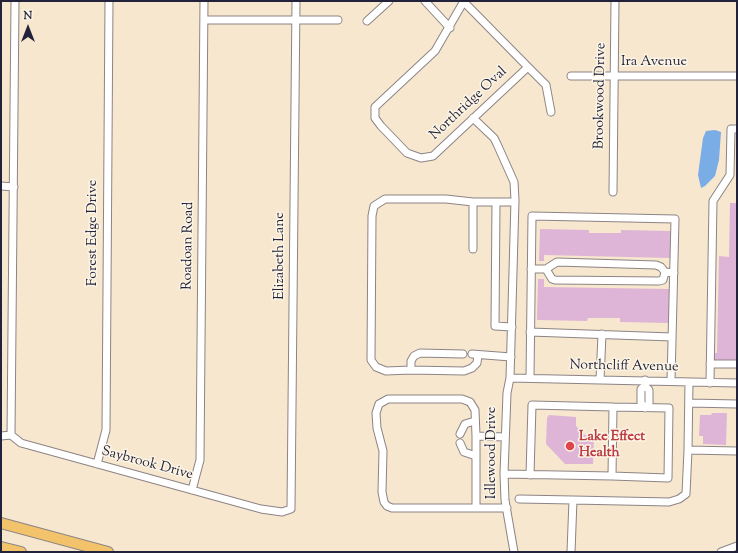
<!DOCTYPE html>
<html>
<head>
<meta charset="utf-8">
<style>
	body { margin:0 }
	#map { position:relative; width:738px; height:553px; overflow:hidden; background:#f7e7cf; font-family:"Sorts Mill Goudy",serif }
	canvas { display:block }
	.frame { position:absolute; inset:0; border:2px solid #22223b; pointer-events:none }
	.north { position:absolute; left:8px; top:8px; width:40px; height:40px; -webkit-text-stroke:3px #fcf5e5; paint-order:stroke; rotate:0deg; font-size:11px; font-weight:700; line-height:16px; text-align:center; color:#22223b }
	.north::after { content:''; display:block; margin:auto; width:14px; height:18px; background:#22223b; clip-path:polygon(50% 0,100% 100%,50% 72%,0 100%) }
</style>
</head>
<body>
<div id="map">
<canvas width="738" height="553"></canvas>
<div class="frame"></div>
<div class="north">N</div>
</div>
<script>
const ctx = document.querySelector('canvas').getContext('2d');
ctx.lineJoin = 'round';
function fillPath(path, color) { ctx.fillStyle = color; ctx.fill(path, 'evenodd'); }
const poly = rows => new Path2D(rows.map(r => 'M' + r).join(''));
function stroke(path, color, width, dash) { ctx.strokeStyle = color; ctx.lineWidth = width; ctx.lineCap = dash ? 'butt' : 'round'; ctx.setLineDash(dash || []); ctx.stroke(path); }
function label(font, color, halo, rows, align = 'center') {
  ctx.font = font + ' "Sorts Mill Goudy",serif'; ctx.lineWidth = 3; ctx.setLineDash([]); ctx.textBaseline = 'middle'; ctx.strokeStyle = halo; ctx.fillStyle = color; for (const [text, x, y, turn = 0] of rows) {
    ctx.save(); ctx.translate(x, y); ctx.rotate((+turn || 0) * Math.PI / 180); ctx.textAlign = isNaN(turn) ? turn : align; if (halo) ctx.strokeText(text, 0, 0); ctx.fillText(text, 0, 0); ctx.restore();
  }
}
fillPath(poly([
	[715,130,721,132,719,160,715,176,705,186,701,188,698,175,703,138,706,131]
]), '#7aace6');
fillPath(poly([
	[730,203,737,203,737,362,713,361,713,353,717,353,719,256,729,257],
	[540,229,589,230,589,233,621,233,621,230,671,231,670,258,544,255,544,261,539,261],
	[538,279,544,279,544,287,669,289,669,323,620,322,620,318,588,318,587,321,537,320],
	[712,413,727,413,726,445,703,444,703,436,699,436,700,415,711,415],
	[549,415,576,417,576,426,585,435,594,436,593,464,565,464,546,444,547,418]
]), '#deb5d6');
const minor = poly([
	[425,1,450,28],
	[464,2,528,67,433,156,421,158,407,153,381,126,375,118,375,107,435,51,464,1],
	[204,20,338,20],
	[367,21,389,1],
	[528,67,546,85,551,112],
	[571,76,737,76],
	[473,118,494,138,497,144,514,182,515,200,510,378,507,393,504,474,505,500,514,552],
	[1,186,14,187],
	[613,192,615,1],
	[473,249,473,202,496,202],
	[531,269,546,269,557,262,656,265,661,267,665,272,674,273],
	[546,269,552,279,555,280,659,281,663,280,665,272],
	[512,327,495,326,496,202,515,202],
	[530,332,672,337],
	[463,354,420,353,414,356,411,361,411,370,464,371,472,368,477,363,478,355],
	[472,354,511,357],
	[710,364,737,364],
	[411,370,386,371,376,367,371,360,372,216,374,206,385,199,446,199,473,202],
	[510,378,737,383],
	[530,378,532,216,675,219,671,381],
	[600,380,602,334],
	[645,380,645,386,649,390,649,404,645,408,641,403,641,389,645,386],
	[689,382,688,450,737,451],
	[710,383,713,201,730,175,731,129,737,129],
	[689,403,737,404],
	[613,407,669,408,668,478,612,476,613,407],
	[460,434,465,424,475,421],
	[11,435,15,1],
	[1,436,11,435,21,443,261,509,282,512,291,509,296,1],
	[505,437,476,436,475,410,470,402,462,399,388,399,379,404,376,413,377,428,383,451,382,492,384,502,387,506,392,508,507,508],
	[460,443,464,452,476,456],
	[97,464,106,430,109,1],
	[504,474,612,476],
	[530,475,532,405,613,407],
	[192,490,200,460,204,1],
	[519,499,573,500,571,552],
	[573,500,669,502,679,499,686,494,688,450],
	[476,508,476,436],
	[721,552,737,546]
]);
const highway = poly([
	[1,523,108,552],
	[1,547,21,552]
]);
stroke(minor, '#8c8485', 9);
stroke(highway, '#8c8485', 12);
stroke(minor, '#fff', 7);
stroke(highway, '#f2c36a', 10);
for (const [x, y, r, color] of [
	[570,446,5,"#e0444e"]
]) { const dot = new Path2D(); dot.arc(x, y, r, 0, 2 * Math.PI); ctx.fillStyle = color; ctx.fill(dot); stroke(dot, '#fcf5e5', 1.5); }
label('14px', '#22223b', '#fcf5e5', [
	["Ira Avenue",654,63],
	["Brookwood Drive",601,96,-89],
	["Northridge Oval",469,104,-43],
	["Forest Edge Drive",94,233,-90],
	["Roadoan Road",189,246,-89],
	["Elizabeth Lane",281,256,-90],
	["Northcliff Avenue",624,367,1],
	["Idlewood Drive",493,453,-90],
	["Saybrook Drive",147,464,15]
]);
label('bold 14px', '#be3a42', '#fcf5e5', [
	["Lake Effect",579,438],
	["Health",579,454]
], 'left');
</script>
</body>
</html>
